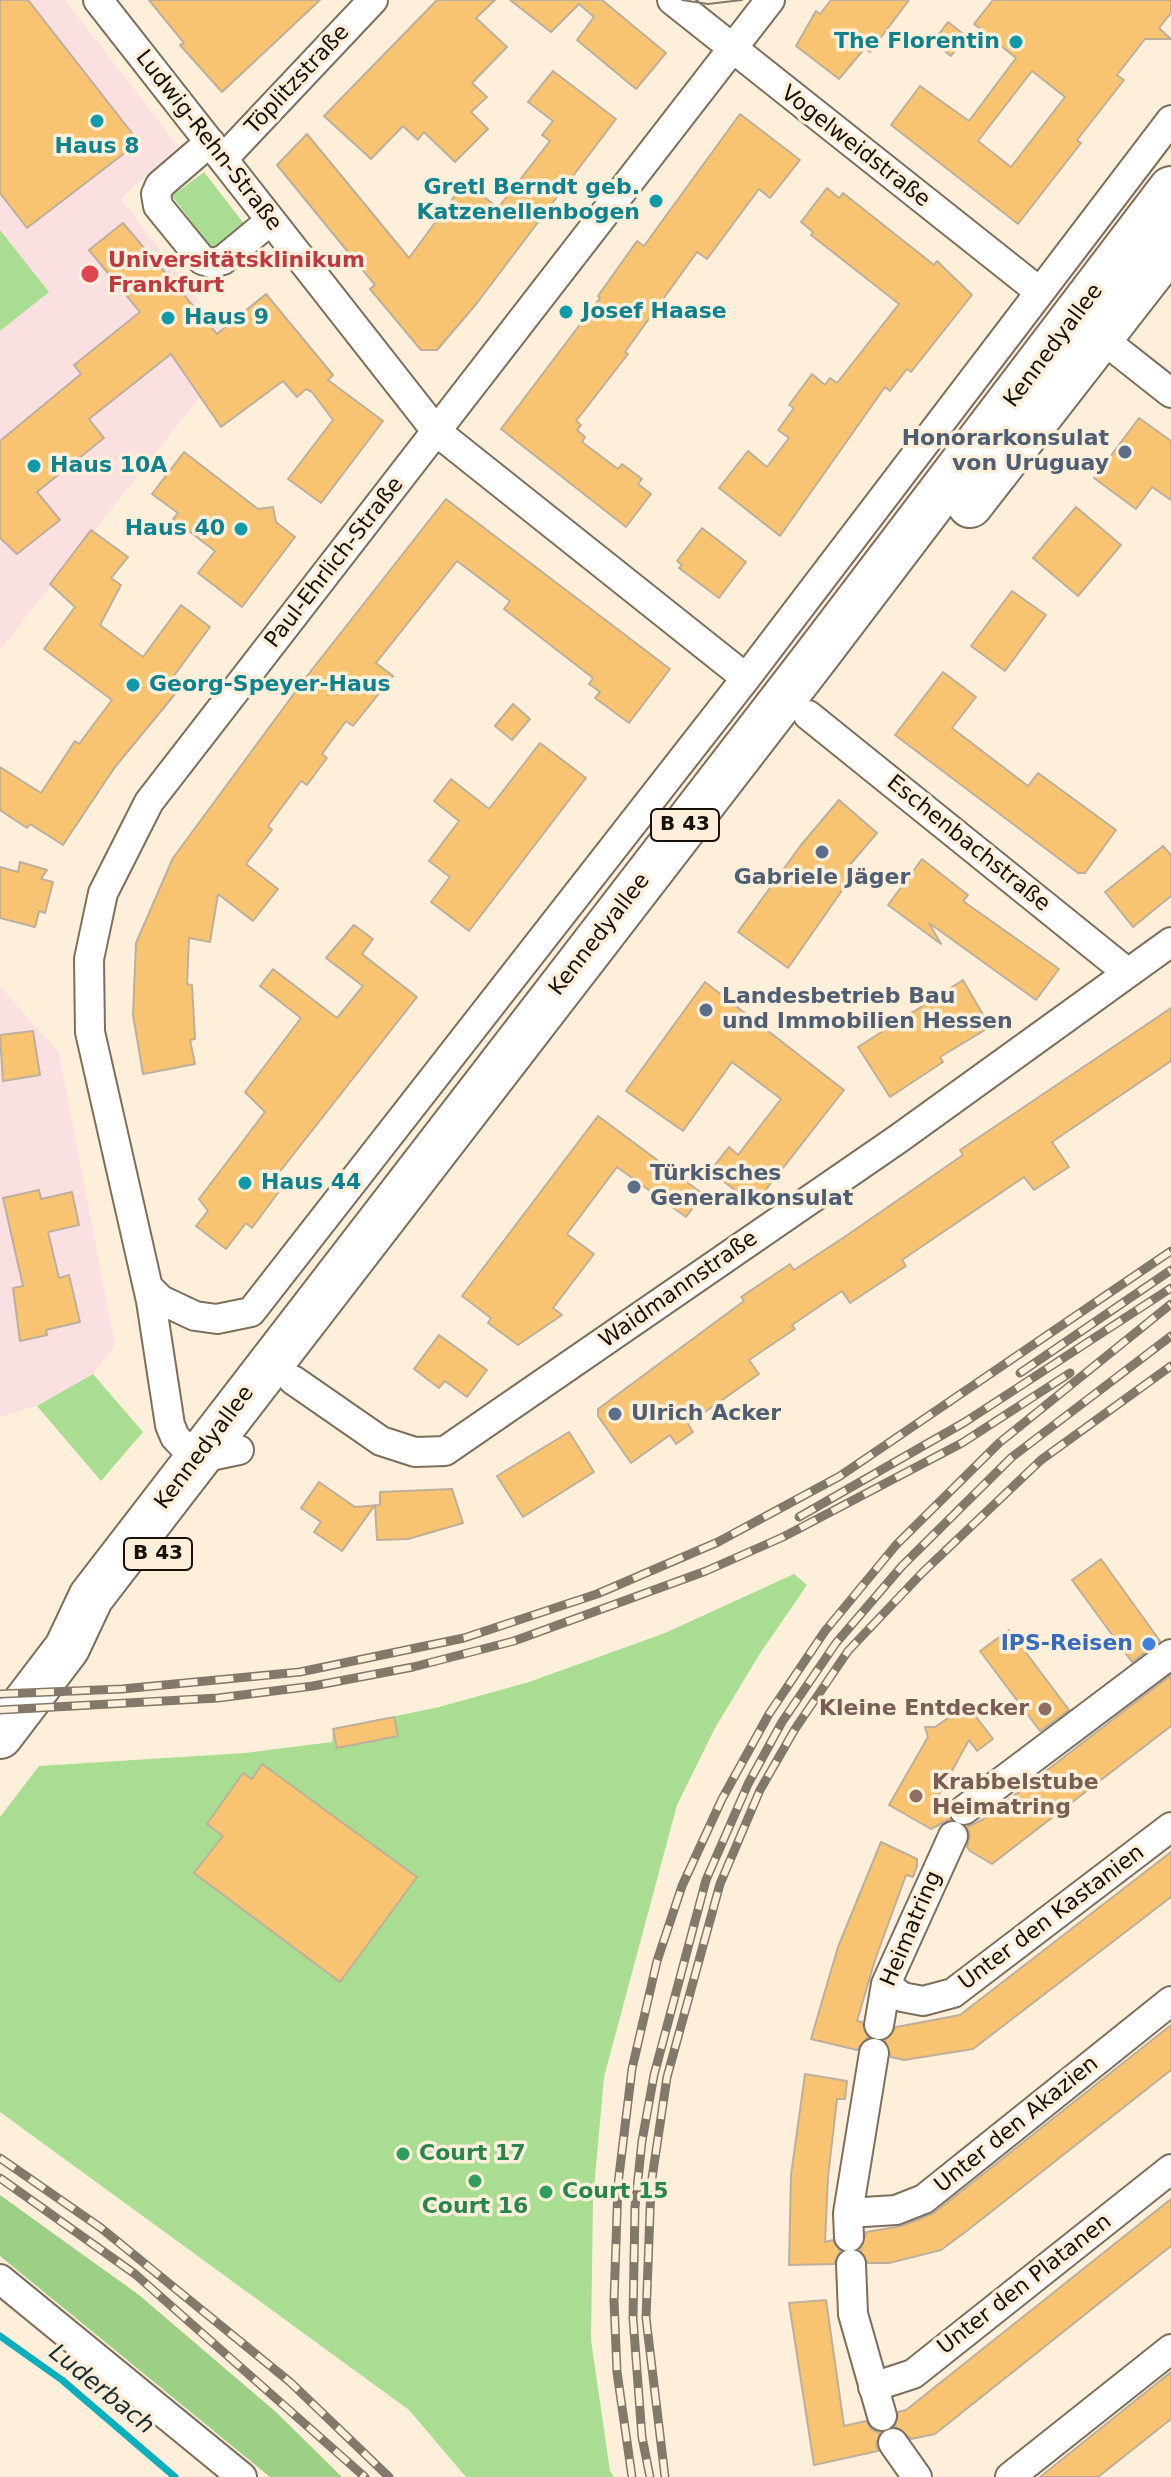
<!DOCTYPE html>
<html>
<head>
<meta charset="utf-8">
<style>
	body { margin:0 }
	canvas { display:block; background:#feefda }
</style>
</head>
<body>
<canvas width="1171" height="2477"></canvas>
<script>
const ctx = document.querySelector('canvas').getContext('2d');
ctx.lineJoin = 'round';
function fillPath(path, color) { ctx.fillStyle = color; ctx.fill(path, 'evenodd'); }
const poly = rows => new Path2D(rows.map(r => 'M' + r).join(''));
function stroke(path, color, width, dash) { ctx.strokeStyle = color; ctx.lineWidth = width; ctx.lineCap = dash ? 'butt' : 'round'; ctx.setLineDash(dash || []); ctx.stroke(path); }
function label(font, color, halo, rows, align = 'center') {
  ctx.font = font + ' "DejaVu Sans",sans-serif'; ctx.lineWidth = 7; ctx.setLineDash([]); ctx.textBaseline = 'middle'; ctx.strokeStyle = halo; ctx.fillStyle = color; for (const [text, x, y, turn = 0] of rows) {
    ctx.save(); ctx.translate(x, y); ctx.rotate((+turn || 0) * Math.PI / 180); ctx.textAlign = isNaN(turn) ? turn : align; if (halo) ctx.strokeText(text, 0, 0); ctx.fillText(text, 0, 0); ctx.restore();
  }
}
fillPath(poly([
	[0,0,65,0,178,146,121,199,237,350,0,650],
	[0,986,59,1053,115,1345,93,1374,37,1406,0,1417]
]), '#fbe0e2');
fillPath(poly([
	[204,172,245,225,213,250,172,196],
	[0,230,49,292,0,331],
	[93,1374,143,1432,101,1481,37,1406],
	[794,1574,807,1585,759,1655,715,1728,677,1805,604,2077,593,2200,591,2340,610,2471,614,2477,466,2477,409,2410,0,2112,0,1817,39,1766,245,1753,332,1742,333,1729,439,1707,529,1682,665,1633]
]), '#a9dd92');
fillPath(poly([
	[0,2195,139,2295,276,2412,342,2477,270,2477,0,2256]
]), '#9cd185');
stroke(poly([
	[0,2336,62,2380,175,2477]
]), '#0cb0bd', 7);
const building = poly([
	[0,0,28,0,139,142,27,228,0,193,0,0],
	[149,0,320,0,222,92,180,45,184,43,149,0],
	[437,0,495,0,476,18,507,47,472,83,487,97,471,112,488,129,455,162,424,132,418,140,403,126,371,159,324,116,437,0],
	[510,0,602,0,666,53,636,89,577,40,594,17,579,4,551,32,510,0],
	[831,0,909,0,870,52,865,48,839,79,796,46,816,11,820,14,831,0],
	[993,0,1171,0,1171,13,1159,28,1171,39,1145,39,1117,75,1124,80,1077,140,1081,143,1018,224,891,125,920,86,969,121,1016,58,974,24,993,0],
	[1032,71,1065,97,1011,167,978,141,1032,71],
	[948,22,966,36,951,56,933,42,948,22],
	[553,71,616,119,477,303,437,350,421,350,370,289,375,285,277,165,307,134,409,258,465,182,498,208,550,141,542,135,553,121,528,102,553,71],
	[740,114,800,160,770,198,759,189,707,259,697,252,625,352,628,354,576,421,581,425,577,430,585,437,582,442,618,469,622,464,642,479,638,484,651,494,626,527,501,429,600,298,598,296,637,241,644,246,740,114],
	[827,188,839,198,843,193,934,265,937,261,972,295,911,372,907,369,890,391,885,387,780,536,719,488,748,451,767,467,789,438,778,430,794,408,789,405,812,374,825,385,830,378,837,383,899,304,811,235,813,232,801,222,827,188],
	[123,223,217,334,266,294,333,375,328,380,383,421,321,503,288,479,333,420,312,392,306,389,297,397,283,381,221,427,171,354,89,419,104,438,37,492,60,520,17,554,0,538,0,441,81,374,74,365,140,312,89,250,123,223],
	[1139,418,1171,441,1171,500,1152,487,1136,509,1094,478,1139,418],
	[184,452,258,509,273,507,276,522,295,537,242,607,198,573,215,551,173,519,178,513,152,494,184,452],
	[446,499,670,669,629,723,595,698,600,692,589,684,593,678,504,609,510,601,457,561,376,663,393,676,353,726,346,721,322,754,327,758,307,785,301,781,268,826,272,830,246,864,278,889,253,921,218,894,210,942,189,938,187,984,192,985,195,1039,190,1040,195,1064,143,1074,133,1015,136,943,173,858,307,676,446,499],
	[1076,507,1121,545,1078,596,1033,558,1076,507],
	[702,528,746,562,719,598,679,568,682,565,677,561,702,528],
	[91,530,128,557,111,578,121,585,100,625,143,657,181,605,210,627,170,681,180,688,115,767,63,845,30,824,27,828,0,810,0,767,41,793,75,741,79,744,112,700,44,649,75,607,50,584,91,530],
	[1012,591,1046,615,1005,671,971,646,1012,591],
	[943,672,976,697,952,728,1028,786,1038,773,1116,830,1085,873,1078,873,895,735,943,672],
	[513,704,530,719,512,740,495,726,513,704],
	[540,743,586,778,469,931,431,902,450,877,429,861,459,821,434,801,451,779,489,809,540,743],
	[839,800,877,833,848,867,858,875,843,889,788,968,738,932,801,845,839,800],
	[1163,846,1171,855,1171,896,1133,927,1105,892,1163,846],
	[922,859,968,895,963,901,1059,969,1036,1000,929,923,941,944,888,905,922,859],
	[20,862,47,870,41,879,53,882,45,913,39,911,35,927,0,918,0,867,18,872,20,862],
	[354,925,373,939,362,954,417,997,274,1179,283,1186,252,1228,246,1223,226,1249,196,1226,208,1211,199,1199,265,1112,245,1092,301,1018,260,986,273,969,337,1018,363,986,326,958,354,925],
	[963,980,990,1027,940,1057,943,1062,890,1097,858,1047,963,980],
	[705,982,844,1090,754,1205,710,1171,729,1147,738,1155,781,1099,732,1062,683,1131,626,1091,705,982],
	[1171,1008,1171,1061,1052,1142,1069,1167,1034,1190,1024,1177,902,1260,906,1266,850,1303,842,1291,792,1325,795,1329,749,1360,759,1374,688,1424,693,1432,676,1444,670,1435,631,1463,598,1416,598,1409,744,1301,741,1297,790,1264,794,1270,843,1238,963,1155,960,1150,1171,1008],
	[33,1031,40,1075,3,1081,0,1035,33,1031],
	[598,1116,703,1194,686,1217,617,1167,567,1234,594,1254,553,1308,562,1315,518,1345,488,1323,491,1318,462,1296,598,1116],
	[39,1190,41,1199,72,1192,79,1225,48,1232,59,1278,69,1275,80,1322,46,1330,47,1335,20,1341,13,1288,23,1286,3,1198,39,1190],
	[439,1335,487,1370,467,1397,445,1381,439,1388,414,1369,439,1335],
	[569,1432,594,1472,523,1517,497,1476,569,1432],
	[319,1482,355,1507,380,1505,380,1492,452,1489,463,1523,408,1539,377,1540,375,1505,342,1551,314,1532,321,1522,301,1508,319,1482],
	[1101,1559,1160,1641,1132,1662,1072,1580,1101,1559],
	[1009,1630,1069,1710,1040,1731,980,1651,1009,1630],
	[1171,1675,1171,1726,992,1864,970,1851,967,1847,970,1835,967,1827,982,1820,1171,1675],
	[967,1705,993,1739,977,1751,969,1740,938,1796,949,1802,950,1819,931,1829,889,1805,928,1737,925,1727,935,1727,967,1705],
	[394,1717,398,1736,337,1748,333,1729,394,1717],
	[262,1764,417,1877,340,1982,194,1873,223,1836,207,1824,243,1773,252,1779,262,1764],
	[881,1842,917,1859,917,1866,913,1877,906,1875,875,1960,857,2021,862,2022,868,2037,857,2050,811,2039,838,1947,881,1842],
	[1171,1852,1171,1897,973,2049,904,2060,891,2057,885,2041,896,2027,960,2015,1171,1852],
	[1171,2025,1171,2070,968,2230,941,2250,889,2263,868,2263,860,2250,866,2232,902,2226,934,2213,1171,2025],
	[805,2074,847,2081,845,2099,837,2099,828,2177,825,2242,833,2240,840,2251,834,2264,789,2265,791,2175,805,2074],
	[1171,2199,1171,2246,935,2434,911,2439,895,2427,898,2412,906,2410,1171,2199],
	[826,2300,844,2426,866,2421,871,2429,880,2433,876,2444,878,2451,814,2465,789,2303,826,2300],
	[1171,2372,1171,2419,1127,2454,1098,2477,1040,2477,1171,2372]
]);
fillPath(building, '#f8c472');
stroke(building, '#bdaf9b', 2);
const minor = poly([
	[98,0,437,432,746,678],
	[672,0,1040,292],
	[210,142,160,185,156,194,158,206,202,260,212,263,223,260,270,221],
	[223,159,373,0],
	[1100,337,1171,393],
	[808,715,1128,973],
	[148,1287,161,1300,195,1316,217,1319,251,1312,746,678,1171,120],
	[293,1380,381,1441,415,1452,445,1451,898,1139,1171,942],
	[239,1450,196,1459,175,1437,170,1425,151,1301,90,1032,89,959,103,893,149,802,770,0],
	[964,1810,1171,1654],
	[886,1984,902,1997,923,2001,953,1993,1171,1827],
	[879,2025,886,1984,953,1836],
	[848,2213,896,2210,924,2199,1171,2001],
	[849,2237,848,2213,874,2053],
	[851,2264,853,2314,882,2416],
	[0,2279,242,2477],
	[873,2387,913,2374,1171,2169],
	[893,2443,917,2477],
	[1010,2477,1171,2349]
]);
const primary = poly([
	[970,505,1171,247],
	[0,1736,67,1648,91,1597,817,655,1171,189]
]);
stroke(minor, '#7c6f5c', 32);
stroke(primary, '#7c6f5c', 48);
stroke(minor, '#fff', 28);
stroke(primary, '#fff', 44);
stroke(poly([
	[682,0,708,4,742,0]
]), '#83796b', 2);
const rail = poly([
	[1020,1373,1171,1270],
	[799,1517,965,1422,1171,1288],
	[0,1694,122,1689,300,1672,464,1638,597,1594,718,1542,840,1476,1171,1251],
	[0,1710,218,1698,313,1686,413,1667,514,1641,706,1571,783,1537,962,1443,1070,1373],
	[0,2158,101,2228,290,2382,389,2477],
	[0,2178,135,2274,365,2477],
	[632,2477,617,2372,614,2301,618,2184,632,2069,657,1961,682,1886,722,1799,769,1714,825,1631,896,1545,999,1443,1171,1304],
	[650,2477,642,2437,633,2318,635,2207,642,2141,654,2075,706,1880,748,1784,782,1722,836,1643,902,1566,1012,1457,1171,1336],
	[665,2477,646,2318,651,2185,667,2077,720,1884,760,1790,795,1729,848,1651,922,1573,1041,1460,1171,1366]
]);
stroke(rail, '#83796b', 9);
stroke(rail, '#feefda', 6, [18]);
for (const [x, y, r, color] of [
	[1016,42,8,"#0f9aa8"],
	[97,121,8,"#0f9aa8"],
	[656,201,8,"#0f9aa8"],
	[90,274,10,"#e0444e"],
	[566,312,8,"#0f9aa8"],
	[168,318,8,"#0f9aa8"],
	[1125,452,8,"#5c6f8a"],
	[34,466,8,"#0f9aa8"],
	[241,529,8,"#0f9aa8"],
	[133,685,8,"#0f9aa8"],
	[822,852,8,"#5c6f8a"],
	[706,1010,8,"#5c6f8a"],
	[245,1183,8,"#0f9aa8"],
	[634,1187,8,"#5c6f8a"],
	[615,1414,8,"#5c6f8a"],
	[1149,1644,8,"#3f7fe0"],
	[1045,1709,8,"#8d6e63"],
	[916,1796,8,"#8d6e63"],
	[403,2154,8,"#2e9e5b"],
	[475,2181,8,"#2e9e5b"],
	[546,2192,8,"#2e9e5b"]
]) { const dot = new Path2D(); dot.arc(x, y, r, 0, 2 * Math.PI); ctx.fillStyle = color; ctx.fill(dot); stroke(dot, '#feefda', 3); }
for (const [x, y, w] of [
	[685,825,68],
	[158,1554,68]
]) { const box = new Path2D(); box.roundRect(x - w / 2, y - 16, w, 32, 6); ctx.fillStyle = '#feefda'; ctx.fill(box); stroke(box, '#16110a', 2); }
label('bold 20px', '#16110a', null, [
	["B 43",685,825],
	["B 43",158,1554]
]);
label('bold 22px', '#0d838f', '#feefda', [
	["The Florentin",1000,42,"right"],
	["Haus 8",97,147,"center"],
	["Gretl Berndt geb.",640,188,"right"],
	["Katzenellenbogen",640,213,"right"],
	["Josef Haase",582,312],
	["Haus 9",184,318],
	["Haus 10A",50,466],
	["Haus 40",225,529,"right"],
	["Georg-Speyer-Haus",149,685],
	["Haus 44",261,1183]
], 'left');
label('22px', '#16110a', '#feefda', [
	["Töplitzstraße",298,80,-47],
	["Ludwig-Rehn-Straße",208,141,52],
	["Vogelweidstraße",855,147,38],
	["Kennedyallee",1054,346,-53],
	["Paul-Ehrlich-Straße",335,563,-52],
	["Eschenbachstraße",968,844,39],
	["Kennedyallee",600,935,-52],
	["Waidmannstraße",679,1290,-35],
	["Kennedyallee",205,1448,-53],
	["Unter den Kastanien",1052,1918,-37],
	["Heimatring",912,1929,-67],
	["Unter den Akazien",1017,2125,-39],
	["Unter den Platanen",1025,2285,-38]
]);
label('bold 22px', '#be3a42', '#feefda', [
	["Universitätsklinikum",108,261],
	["Frankfurt",108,286]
], 'left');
label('bold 22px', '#4e5e75', '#feefda', [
	["Honorarkonsulat",1109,439,"right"],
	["von Uruguay",1109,464,"right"],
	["Gabriele Jäger",822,878,"center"],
	["Landesbetrieb Bau",722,997],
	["und Immobilien Hessen",722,1022],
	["Türkisches",650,1174],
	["Generalkonsulat",650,1199],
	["Ulrich Acker",631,1414]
], 'left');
label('bold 22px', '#366cbe', '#feefda', [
	["IPS-Reisen",1133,1644]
], 'right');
label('bold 22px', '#785e54', '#feefda', [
	["Kleine Entdecker",1029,1709],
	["Krabbelstube",932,1783,"left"],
	["Heimatring",932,1808,"left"]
], 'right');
label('bold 22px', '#27864d', '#feefda', [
	["Court 17",419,2154],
	["Court 15",562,2192],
	["Court 16",475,2207,"center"]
], 'left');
label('italic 24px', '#193032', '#feefda', [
	["Luderbach",101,2390,39]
]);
</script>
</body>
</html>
